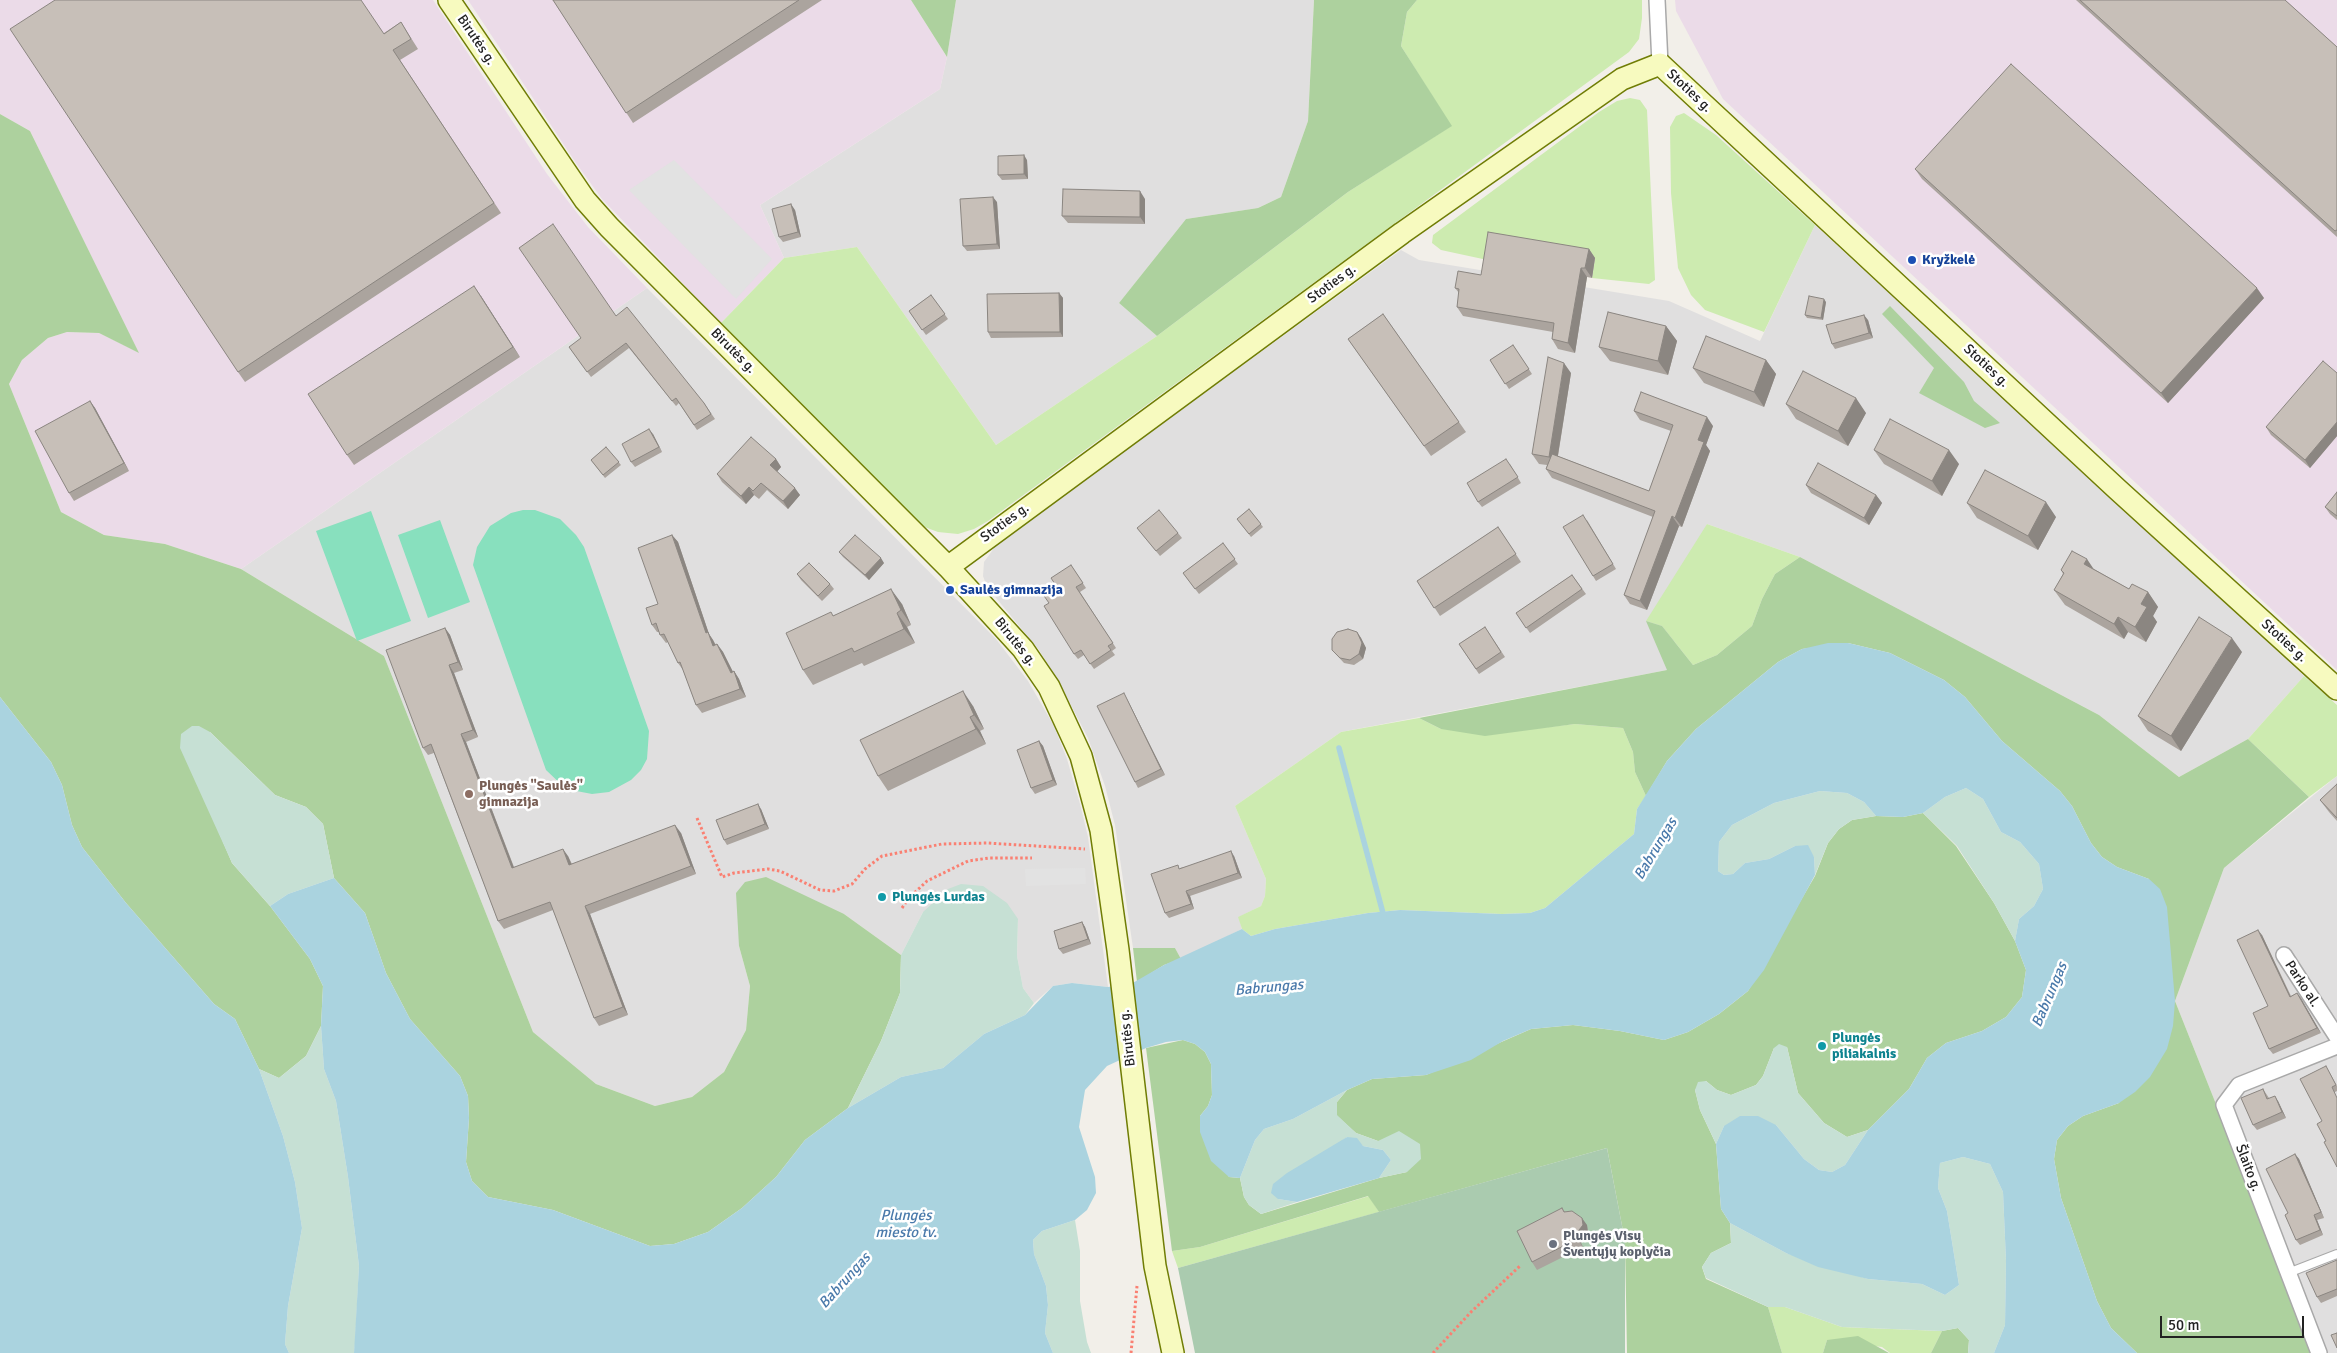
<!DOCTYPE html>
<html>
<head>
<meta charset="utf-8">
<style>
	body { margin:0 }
	#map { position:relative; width:2337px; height:1353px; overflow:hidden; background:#f2efe9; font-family:Signika,sans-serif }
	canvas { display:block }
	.scale { position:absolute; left:2160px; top:1316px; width:144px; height:22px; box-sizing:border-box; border:2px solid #222; border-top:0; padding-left:6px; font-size:15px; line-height:18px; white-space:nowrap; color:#222; -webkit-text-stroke:4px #fff; paint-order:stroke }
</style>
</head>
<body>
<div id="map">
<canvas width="2337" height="1353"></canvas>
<div class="scale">50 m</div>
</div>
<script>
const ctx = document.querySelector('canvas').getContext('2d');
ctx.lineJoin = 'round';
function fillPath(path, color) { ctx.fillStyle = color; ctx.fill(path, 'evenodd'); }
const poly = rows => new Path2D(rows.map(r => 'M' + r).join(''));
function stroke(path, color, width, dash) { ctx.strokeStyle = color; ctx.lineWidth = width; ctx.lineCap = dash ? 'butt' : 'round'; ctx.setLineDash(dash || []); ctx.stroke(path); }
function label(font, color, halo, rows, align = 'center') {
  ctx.font = font + ' Signika,sans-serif'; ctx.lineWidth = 5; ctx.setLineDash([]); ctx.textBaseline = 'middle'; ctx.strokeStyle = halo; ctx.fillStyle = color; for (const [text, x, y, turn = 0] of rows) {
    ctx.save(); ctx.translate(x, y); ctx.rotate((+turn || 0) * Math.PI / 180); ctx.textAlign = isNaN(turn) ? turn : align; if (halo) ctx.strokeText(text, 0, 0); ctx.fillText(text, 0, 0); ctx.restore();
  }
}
fillPath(poly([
	[956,0,1314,0,1308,121,1281,197,1258,208,1186,219,1119,303,1157,336,996,445,857,247,784,258,760,205,940,89,947,57],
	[1815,225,2304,676,2248,739,2179,777,2099,715,1800,557,1707,524,1667,670,1341,732,1235,806,1266,879,1265,896,1261,906,1239,917,1242,929,1181,959,1175,948,1133,948,1115,825,1105,786,1088,738,1061,686,1039,650,987,587,983,576,984,562,997,544,1401,250,1419,260,1669,301,1760,341],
	[647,288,996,639,1028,681,1054,726,1067,759,1080,804,1088,837,1108,987,1072,983,1053,986,1034,1003,1023,988,1017,956,1018,919,923,912,901,955,844,914,739,946,750,986,746,1030,724,1072,692,1097,655,1106,596,1084,533,1032,384,656,241,569],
	[2337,776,2337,1353,2315,1353,2175,1001,2224,868]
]), '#e0dfdf');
fillPath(poly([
	[0,0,433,0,547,174,588,227,647,288,241,569,165,544,104,535,61,512,9,384,22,360,48,338,67,332,99,333,138,352,30,131,0,114],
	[468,0,911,0,947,57,940,89,760,205,784,258,721,323,602,199,576,163],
	[1675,0,2337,0,2337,670,1723,99,1676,11]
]), '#ebdbe8');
fillPath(poly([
	[1417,0,1642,0,1642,18,1639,39,1629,52,988,521,974,529,958,534,938,532,922,526,721,323,784,258,857,247,996,445,1157,336,1348,192,1451,126,1401,46,1407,12],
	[1630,98,1640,100,1647,110,1655,280,1649,284,1592,278,1595,258,1492,261,1441,250,1432,243,1433,235,1599,112,1617,101],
	[1684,113,1716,135,1815,225,1764,332,1705,310,1691,295,1678,268,1671,193,1670,127,1676,116],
	[1707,524,1800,557,1775,574,1762,599,1752,626,1717,655,1693,665,1662,626,1646,621],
	[2304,676,2337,705,2337,776,2309,797,2248,739],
	[1419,718,1441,729,1531,729,1575,724,1623,728,1633,752,1635,772,1646,796,1637,809,1634,834,1545,908,1530,913,1502,914,1400,910,1368,913,1275,929,1251,936,1242,929,1238,917,1261,906,1265,896,1266,879,1235,806,1341,732],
	[1369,1196,1379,1212,1178,1268,1172,1251,1200,1247],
	[1768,1307,1785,1307,1842,1327,1942,1331,1931,1353,1890,1353,1882,1347,1827,1340,1823,1353,1782,1353]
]), '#cdebb0');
fillPath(poly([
	[911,0,956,0,947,57],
	[1314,0,1417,0,1407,12,1401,46,1452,126,1348,192,1157,336,1119,303,1186,219,1258,208,1281,197,1308,121],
	[0,114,30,131,139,353,99,333,67,332,48,338,22,360,9,384,61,512,104,535,165,544,241,569,384,656,533,1032,596,1084,655,1106,692,1097,724,1072,746,1030,750,986,739,946,736,893,745,882,766,877,844,914,901,955,900,993,881,1041,848,1108,805,1140,776,1177,742,1208,708,1232,674,1244,650,1246,553,1210,488,1197,472,1181,466,1162,469,1118,468,1096,460,1076,410,1019,386,973,365,913,334,878,323,824,306,807,275,795,210,732,218,830,232,863,270,906,310,959,323,986,321,1026,306,1056,279,1078,259,1069,235,1019,214,1004,126,903,82,847,72,825,62,785,51,762,0,697],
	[1890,306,1964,382,1974,401,2000,423,1985,428,1919,393,1934,368,1882,314],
	[1800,557,2099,715,2179,777,2248,739,2309,797,2224,868,2175,1001,2315,1353,2137,1353,2111,1328,2097,1301,2061,1198,2054,1159,2057,1140,2068,1126,2083,1116,2119,1103,2149,879,2117,867,2102,857,2091,843,2072,806,2060,791,2002,741,1965,697,1944,680,1890,653,1848,643,1802,649,1778,662,1696,729,1667,761,1646,796,1635,772,1633,752,1623,728,1575,724,1485,736,1441,729,1419,718,1667,670,1646,621,1662,626,1693,665,1717,655,1752,626,1762,599,1775,574],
	[1923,813,1956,846,1994,903,2015,941,2026,970,2022,997,2006,1017,1982,1031,1946,1043,1927,1058,1909,1089,1868,1130,1847,1137,1824,1123,1798,1093,1787,1047,1774,1048,1763,1076,1756,1085,1731,1095,1717,1090,1706,1081,1695,1090,1700,1110,1716,1144,1721,1209,1730,1223,1731,1243,1711,1253,1702,1267,1706,1279,1768,1307,1782,1353,1627,1353,1625,1241,1607,1148,1379,1212,1368,1196,1200,1247,1172,1251,1146,1048,1183,1040,1195,1044,1205,1052,1211,1064,1212,1095,1208,1106,1200,1116,1229,1177,1240,1178,1244,1197,1249,1205,1261,1214,1379,1178,1407,1172,1378,1141,1356,1133,1337,1116,1337,1102,1347,1090,1372,1079,1426,1075,1531,1029,1573,1025,1620,1031,1664,1040,1688,1032,1719,1014,1748,991,1815,876,1828,843,1839,829,1852,820,1876,816,1903,817],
	[1133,948,1175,948,1181,959,1164,965,1137,982],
	[1958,1328,1969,1340,1968,1353,1931,1353,1942,1331],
	[1858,1336,1889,1353,1823,1353,1827,1340]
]), '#add19e');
fillPath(poly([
	[192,726,199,726,210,732,275,795,306,807,323,824,334,878,288,894,270,906,232,863,180,748,181,734],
	[1966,788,1983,799,2001,832,2020,842,2039,864,2043,889,2034,906,2019,919,2015,941,1994,903,1957,846,1923,813,1945,797],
	[1820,791,1847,793,1864,802,1876,816,1852,820,1839,829,1828,843,1815,875,1814,857,1795,846,1769,859,1745,863,1733,874,1724,875,1718,871,1719,842,1732,825,1774,803],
	[961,884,983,886,1007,903,1018,919,1017,956,1023,988,1034,1003,1025,1015,984,1034,943,1068,901,1077,848,1108,881,1041,900,993,901,955,923,912,948,889],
	[321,1026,324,1069,336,1101,348,1177,359,1266,355,1344,354,1353,289,1353,285,1344,288,1306,302,1228,295,1182,283,1136,259,1069,279,1078,306,1056],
	[1779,1044,1787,1047,1798,1093,1824,1123,1847,1137,1868,1130,1845,1165,1832,1172,1819,1170,1804,1159,1776,1125,1724,1126,1716,1144,1700,1110,1695,1090,1698,1082,1706,1081,1717,1090,1731,1095,1756,1085,1763,1076,1774,1048],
	[1347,1090,1337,1102,1337,1115,1356,1133,1378,1141,1399,1131,1420,1144,1421,1159,1407,1172,1379,1178,1391,1160,1383,1150,1363,1146,1347,1137,1338,1144,1278,1199,1297,1202,1261,1214,1249,1205,1244,1197,1240,1178,1255,1140,1264,1129,1293,1119],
	[1963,1157,1990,1164,2003,1192,2006,1261,2005,1325,1994,1353,1968,1353,1969,1340,1958,1328,1942,1331,1842,1327,1785,1307,1768,1307,1706,1278,1702,1267,1711,1253,1731,1243,1730,1223,1786,1253,1868,1279,1922,1284,1945,1295,1959,1285,1947,1211,1938,1188,1940,1163],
	[1075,1220,1080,1251,1080,1301,1087,1342,1091,1353,1053,1353,1045,1333,1048,1305,1046,1286,1034,1254,1033,1240,1042,1231]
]), '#c6e0d4');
fillPath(poly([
	[1607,1148,1625,1241,1625,1353,1195,1353,1178,1268]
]), '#aacbaf');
fillPath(poly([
	[523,510,535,510,560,519,576,535,584,547,649,731,647,759,641,770,631,780,609,792,592,794,566,789,546,770,473,565,477,547,490,526,511,513],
	[371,511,411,621,357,641,316,531],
	[440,520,470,602,428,618,398,535]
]), '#88e0be');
fillPath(poly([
	[674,160,772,259,736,299,629,190],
	[1085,868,1086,884,1026,886,1025,869]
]), '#e2e2e2');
fillPath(poly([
	[1828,643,1848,643,1890,653,1944,680,1965,697,2002,741,2060,791,2072,806,2091,843,2102,857,2117,867,2149,879,2160,889,2167,907,2175,1001,2173,1026,2167,1049,2150,1077,2135,1092,2119,1103,2083,1116,2068,1126,2057,1140,2054,1159,2061,1198,2097,1301,2111,1328,2137,1353,1994,1353,2005,1325,2006,1261,2003,1192,1990,1164,1963,1157,1940,1163,1938,1188,1947,1211,1959,1285,1945,1295,1922,1284,1868,1279,1818,1267,1786,1253,1730,1223,1721,1209,1716,1144,1724,1126,1740,1116,1758,1116,1776,1125,1804,1159,1819,1170,1832,1172,1845,1165,1868,1130,1909,1089,1927,1058,1946,1043,1982,1031,2006,1017,2022,997,2026,970,2015,941,2019,919,2034,906,2043,889,2039,864,2020,842,2001,832,1983,799,1966,788,1945,797,1923,813,1903,817,1876,816,1864,802,1847,793,1820,791,1774,803,1732,825,1719,842,1718,871,1724,875,1733,874,1745,863,1769,859,1795,846,1808,845,1814,857,1815,875,1764,970,1748,991,1719,1014,1688,1032,1664,1040,1620,1031,1573,1025,1531,1029,1503,1041,1471,1060,1426,1075,1372,1079,1347,1090,1293,1119,1264,1129,1255,1140,1240,1178,1229,1177,1211,1161,1200,1132,1200,1116,1208,1106,1212,1095,1211,1064,1205,1052,1195,1044,1183,1040,1166,1042,1146,1048,1107,1066,1085,1090,1079,1127,1095,1177,1096,1193,1087,1210,1075,1220,1042,1231,1033,1240,1034,1254,1046,1286,1048,1305,1045,1333,1053,1353,354,1353,359,1266,348,1177,336,1101,324,1069,321,1026,323,986,310,959,270,906,288,894,334,878,365,913,386,973,410,1019,460,1076,468,1096,469,1118,466,1162,472,1181,488,1197,553,1210,650,1246,674,1244,708,1232,742,1208,776,1177,805,1140,848,1108,901,1077,943,1068,984,1034,1025,1015,1053,986,1072,983,1108,987,1131,984,1164,965,1242,929,1251,936,1275,929,1368,913,1400,910,1502,914,1530,913,1545,908,1634,834,1637,809,1667,761,1696,729,1778,662,1802,649],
	[0,697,51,762,62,785,72,825,82,847,126,903,214,1004,235,1019,259,1069,283,1136,295,1182,302,1228,288,1306,285,1344,289,1353,0,1353],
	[1347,1137,1357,1138,1363,1146,1383,1150,1391,1160,1379,1178,1297,1202,1278,1199,1271,1193,1273,1184,1287,1173]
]), '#aad3df');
stroke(poly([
	[1339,748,1384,917]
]), '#aad3df', 5.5);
const service = poly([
	[2288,1273,2337,1254]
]);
const minor = poly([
	[1657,0,1660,64],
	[2284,955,2337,1037],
	[2319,1353,2224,1105,2239,1085,2337,1046]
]);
const secondary = poly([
	[449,0,585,200,609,227,948,567,1023,649,1049,687,1081,756,1101,830,1118,950,1155,1266,1173,1353],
	[948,567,1402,233,1622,79,1660,64,2117,489,2337,689]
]);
stroke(service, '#a9a9a9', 10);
stroke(minor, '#a9a9a9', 18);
stroke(secondary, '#707d05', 24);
stroke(poly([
	[697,818,722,877,734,873,768,869,780,871,820,890,834,891,852,884,865,869,882,856,942,844,987,843,1085,849],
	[902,908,910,897,927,881,968,861,989,858,1032,858],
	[1131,1353,1137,1286],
	[1433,1353,1471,1312,1521,1265]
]), '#fa8072', 3, [2.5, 2.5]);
stroke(service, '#fff', 8);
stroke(minor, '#fff', 15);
stroke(secondary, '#f7fabf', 21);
fillPath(poly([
	[553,0,822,0,633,123],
	[2076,0,2285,0,2337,47,2337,237],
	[401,22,418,49,400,60,501,213,245,382,238,372,384,33],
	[1027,160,1028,179,1002,180,998,175],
	[1915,169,2264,298,2168,403,1922,179],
	[1145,199,1145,224,1068,223,1062,216],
	[997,202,1000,249,967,251,963,246],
	[795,210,801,237,783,242,779,237],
	[1589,249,1595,258,1592,278,1587,277,1575,353,1558,349,1552,339,1553,332,1463,316,1457,307,1459,293,1455,288],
	[1059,293,1063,298,1063,337,991,338,988,332],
	[931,295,948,319,926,335,909,311],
	[481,296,520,357,354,465,347,455],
	[1826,302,1823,320,1807,318,1805,315],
	[1383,314,1466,432,1431,456,1348,339],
	[616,316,704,403,715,419,697,430,679,403,676,406,629,348,591,377,569,347],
	[1868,320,1873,338,1835,349,1832,344],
	[1666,326,1677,341,1668,375,1610,361,1599,347],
	[1513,345,1532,374,1509,389,1490,360],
	[1766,360,1776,374,1764,407,1704,383,1693,368],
	[1571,373,1558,456,1649,491,1671,431,1640,420,1634,411,1713,426,1706,445,1710,451,1682,527,1679,526,1647,610,1630,604,1624,595,1653,517,1552,478,1546,469,1547,465,1539,464,1532,454],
	[2337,373,2337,436,2310,468,2271,435,2266,427],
	[90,401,95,408,129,471,74,501,69,493],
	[1786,404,1866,413,1848,446,1796,419],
	[653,434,662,452,635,467,631,462],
	[606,447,621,465,605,478,591,460],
	[1874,450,1959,464,1942,496,1884,464],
	[776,459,781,467,777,471,800,495,788,509,767,490,759,499,754,495,746,504,722,482,717,474],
	[1510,464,1521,483,1482,507,1478,502],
	[1806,485,1876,495,1882,503,1869,525,1811,493],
	[2337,492,2337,520,2330,514,2325,507],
	[1967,503,2056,517,2038,550,1977,518],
	[1249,509,1263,527,1251,537,1237,519],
	[1587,520,1616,569,1596,581,1593,576],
	[1498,527,1521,562,1440,616,1417,581],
	[1137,528,1178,533,1182,538,1160,556],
	[672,535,678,542,709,634,713,640,716,645,717,644,723,652,733,672,734,671,739,679,746,697,702,713,696,705,683,670,678,663,668,642,666,643,660,635,659,632,657,632,652,625,658,604],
	[1223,543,1238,564,1199,594,1183,573],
	[839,552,884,563,869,580,843,557],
	[1071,565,1086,588,1080,592,1116,648,1112,651,1115,655,1094,669,1084,655,1078,659,1074,654,1055,584],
	[2094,569,2129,589,2148,592,2158,607,2153,616,2157,622,2146,642,2128,632,2124,639,2065,605,2054,590,2063,574,2061,570],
	[797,574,830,584,834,589,822,601,801,580],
	[1572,575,1586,594,1530,633,1516,613],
	[902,604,911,625,907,627,915,643,864,666,862,663,813,685,803,670,834,615],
	[1485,627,1505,657,1479,674,1459,644],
	[445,628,450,635,463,670,454,673,478,737,466,742,514,867,568,856,572,864,681,833,696,874,590,914,628,1015,599,1026,594,1018,553,910,504,929,498,921,434,753,428,755,423,748],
	[1357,632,1361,638,1366,648,1363,659,1354,665,1344,663,1332,650],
	[2242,652,2181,751,2148,731,2138,716],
	[1127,699,1165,775,1138,788,1135,782],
	[973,706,984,729,980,731,986,744,888,791,878,776],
	[1039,741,1043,746,1057,785,1035,794,1031,788],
	[2337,784,2337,821,2329,812,2320,800],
	[761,809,769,829,727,845,724,840],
	[1234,856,1242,878,1190,896,1194,909,1169,918,1165,913,1180,868],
	[1082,922,1085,927,1091,944,1063,954,1059,949],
	[2262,935,2291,996,2297,993,2321,1033,2273,1054,2269,1049,2268,1006],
	[2326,1066,2337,1086,2337,1091,2335,1092,2326,1141,2322,1121],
	[2263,1089,2269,1098,2278,1101,2286,1118,2257,1130,2253,1125],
	[2295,1154,2299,1159,2324,1218,2317,1220,2323,1235,2300,1245,2296,1240,2288,1213],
	[1562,1208,1565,1212,1587,1225,1588,1233,1581,1243,1583,1247,1537,1270,1532,1262],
	[2337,1260,2337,1296,2321,1303,2317,1297]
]), '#aba49e');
fillPath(poly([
	[1024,155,1027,160,1028,179,1024,174],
	[1140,191,1145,199,1145,224,1140,217],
	[993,197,997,202,1000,249,997,244],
	[791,204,795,210,801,237,798,232],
	[1589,249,1595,258,1592,278,1585,268],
	[1581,268,1587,277,1575,353,1568,343],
	[474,286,481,296,520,357,513,347],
	[2257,288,2264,298,2168,403,2161,393],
	[1059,293,1063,298,1063,337,1060,332],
	[1824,299,1826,302,1823,320,1821,318],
	[1864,315,1868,320,1873,338,1869,333],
	[1666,326,1677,341,1668,375,1658,361],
	[1766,360,1776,374,1764,407,1754,392],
	[1564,363,1571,373,1556,467,1549,457],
	[1856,398,1866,413,1848,446,1838,431],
	[90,401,95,408,129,471,124,463],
	[1707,417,1713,426,1706,445,1710,451,1682,527,1675,518,1698,440],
	[2337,422,2337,436,2310,468,2305,460],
	[649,429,653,434,662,452,659,447],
	[1949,450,1959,464,1942,496,1932,481],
	[776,459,781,467,776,473,770,465],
	[749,487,754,495,746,504,741,496],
	[795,488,800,495,788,509,783,501],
	[1876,495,1882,503,1869,525,1864,518],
	[2046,502,2056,517,2038,550,2028,536],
	[1672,516,1679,526,1647,610,1640,601],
	[672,535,678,542,709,634,713,640,719,653,713,646,706,633],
	[881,558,884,563,869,580,865,575],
	[2087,559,2097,574,2084,564],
	[891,589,902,604,911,625,901,610],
	[2148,592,2158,607,2153,616,2157,622,2146,642,2135,627,2141,604],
	[897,613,907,627,915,643,904,629],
	[2118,617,2128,632,2124,639,2114,624],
	[445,628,450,635,463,670,458,662],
	[1357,632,1361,638,1366,648,1363,659,1359,654],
	[2232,638,2242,652,2181,751,2171,736],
	[717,644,723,652,737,680,731,673],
	[449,665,454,673,478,737,473,730],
	[734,671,739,679,746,697,740,689],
	[963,691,973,706,984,729,974,715],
	[1124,693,1165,775,1161,769],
	[970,717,980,731,986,744,976,729],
	[461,734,466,742,517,876,512,868],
	[1039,741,1043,746,1057,785,1053,780],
	[758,804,761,809,769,829,765,824],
	[675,825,681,833,696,874,691,866],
	[563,849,568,856,575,873,569,865],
	[1231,851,1234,856,1242,878,1238,873],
	[1186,891,1190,896,1194,909,1191,904],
	[585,906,590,914,628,1015,623,1007],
	[1082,922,1085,927,1091,944,1088,939],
	[2258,930,2262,935,2293,1002,2290,997],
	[2297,993,2301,998,2321,1033,2317,1028],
	[2275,1096,2278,1101,2286,1118,2282,1112],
	[2295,1154,2299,1159,2324,1218,2321,1212],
	[2314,1215,2317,1220,2323,1235,2320,1230],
	[1582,1218,1587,1225,1588,1233,1581,1243,1583,1247,1575,1235]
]), '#8b8681');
const building = poly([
	[55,0,361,0,384,34,401,22,411,39,393,50,494,203,238,372,10,29,55,0],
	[553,0,799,0,626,113,553,0],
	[2080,0,2285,0,2337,47,2337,230,2335,231,2080,0],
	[2011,64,2257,288,2161,393,1915,169,2011,64],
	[1024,155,1024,174,998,175,998,156,1024,155],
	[1063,189,1140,191,1140,217,1062,216,1063,189],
	[993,197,997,244,963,246,960,199,993,197],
	[791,204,798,232,779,237,772,209,791,204],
	[553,224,616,316,627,307,704,403,711,414,694,425,676,398,672,401,626,343,587,372,569,347,581,338,519,248,553,224],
	[1488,232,1589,249,1585,268,1581,268,1568,343,1552,339,1554,323,1457,307,1459,289,1455,288,1458,271,1481,275,1488,232],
	[474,286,513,347,347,455,308,394,474,286],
	[1059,293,1060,332,988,332,987,294,1059,293],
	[931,295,945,314,922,330,909,311,931,295],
	[1809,296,1824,299,1821,318,1805,315,1809,296],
	[1608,312,1666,326,1658,361,1599,347,1608,312],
	[1383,314,1459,422,1424,446,1348,339,1383,314],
	[1864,315,1869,333,1832,344,1826,325,1864,315],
	[1706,336,1766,360,1754,392,1693,368,1706,336],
	[1513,345,1529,369,1505,384,1490,360,1513,345],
	[1548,357,1564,363,1549,457,1532,454,1548,357],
	[2323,361,2337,373,2337,422,2305,460,2266,427,2323,361],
	[1803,371,1856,398,1838,431,1786,404,1803,371],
	[1641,392,1707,417,1698,440,1704,442,1675,518,1672,516,1640,601,1624,595,1655,511,1546,469,1552,454,1649,491,1673,425,1634,411,1641,392],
	[90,401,124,463,69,493,35,431,90,401],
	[1890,419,1949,450,1932,481,1874,450,1890,419],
	[649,429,659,447,631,462,622,444,649,429],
	[751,437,776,459,770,465,795,488,783,501,761,483,753,491,749,487,741,496,717,474,751,437],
	[606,447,619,462,603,475,591,460,606,447],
	[1506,459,1518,477,1478,502,1467,483,1506,459],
	[1818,463,1876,495,1864,518,1806,485,1818,463],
	[1985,470,2046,502,2028,536,1967,503,1985,470],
	[2337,492,2337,516,2325,507,2337,492],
	[1249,509,1261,524,1249,534,1237,519,1249,509],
	[1159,510,1178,533,1156,551,1137,528,1159,510],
	[1583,515,1613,564,1593,576,1563,527,1583,515],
	[1498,527,1516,554,1434,608,1417,581,1498,527],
	[672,535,706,633,708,632,713,646,717,644,731,673,734,671,740,689,696,705,680,662,678,663,664,634,660,635,656,623,652,625,646,608,658,604,638,548,672,535],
	[855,535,881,558,865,575,839,552,855,535],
	[1223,543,1235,559,1195,589,1183,573,1223,543],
	[2072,551,2087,559,2084,564,2129,589,2132,584,2148,592,2141,604,2147,607,2135,627,2118,617,2114,624,2054,590,2064,573,2061,570,2072,551],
	[809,563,830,584,818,596,797,574,809,563],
	[1071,565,1083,583,1076,587,1113,643,1108,646,1111,650,1090,664,1081,650,1074,654,1044,606,1049,603,1042,593,1055,584,1051,578,1071,565],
	[1572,575,1582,589,1526,628,1516,613,1572,575],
	[891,589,901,610,897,613,904,629,854,652,852,648,803,670,786,633,831,612,833,616,891,589],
	[2199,617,2232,638,2171,736,2138,716,2199,617],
	[1485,627,1501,652,1476,669,1459,644,1485,627],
	[445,628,458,662,449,665,473,730,461,734,512,868,563,849,569,865,675,825,691,866,585,906,623,1007,594,1018,550,902,498,921,431,744,423,748,386,650,445,628],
	[1348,629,1357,632,1362,643,1359,654,1350,660,1340,658,1332,650,1332,639,1337,632,1348,629],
	[963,691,974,715,970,717,976,729,878,776,860,740,963,691],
	[1124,693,1161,769,1135,782,1097,706,1124,693],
	[1039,741,1053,780,1031,788,1017,750,1039,741],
	[2337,784,2337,818,2320,800,2337,784],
	[758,804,765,824,724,840,716,820,758,804],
	[1231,851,1238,873,1186,891,1191,904,1165,913,1151,874,1178,865,1179,869,1231,851],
	[1082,922,1088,939,1059,949,1054,931,1082,922],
	[2258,930,2290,997,2297,993,2317,1028,2269,1049,2253,1013,2268,1006,2237,940,2258,930],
	[2326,1066,2336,1085,2332,1087,2337,1098,2337,1167,2324,1142,2326,1141,2317,1124,2322,1121,2300,1079,2326,1066],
	[2263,1089,2267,1099,2275,1096,2282,1112,2253,1125,2241,1098,2263,1089],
	[2295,1154,2321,1212,2314,1215,2320,1230,2296,1240,2285,1215,2288,1213,2266,1169,2295,1154],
	[1562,1208,1564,1212,1572,1211,1582,1218,1583,1225,1575,1235,1577,1239,1532,1262,1517,1231,1562,1208],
	[2337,1260,2337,1289,2317,1297,2306,1273,2337,1260],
	[2337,1333,2337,1348,2331,1335,2337,1333]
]);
fillPath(building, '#c7bfb8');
stroke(building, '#8b8681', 1);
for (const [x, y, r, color] of [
	[1912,260,5,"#1a4fb4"],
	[950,590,5,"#1a4fb4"],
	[469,794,5,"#8d6e63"],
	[882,897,5,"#0f9aa8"],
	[1822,1046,5,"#0f9aa8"],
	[1553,1244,5,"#6b7280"]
]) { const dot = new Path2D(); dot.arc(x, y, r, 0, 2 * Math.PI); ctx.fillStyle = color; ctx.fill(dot); stroke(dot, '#fff', 2); }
label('14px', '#222', '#fff', [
	["Birutės g.",476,40,56],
	["Stoties g.",1689,91,43],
	["Stoties g.",1332,284,-36],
	["Birutės g.",733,351,45],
	["Stoties g.",1986,366,43],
	["Stoties g.",1005,523,-36],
	["Stoties g.",2284,641,42],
	["Birutės g.",1015,642,51],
	["Parko al.",2302,984,57],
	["Birutės g.",1128,1038,-96],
	["Šlaito g.",2248,1168,69]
]);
label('bold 14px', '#164399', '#fff', [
	["Kryžkelė",1922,260],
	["Saulės gimnazija",960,590]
], 'left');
label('bold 14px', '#785e54', '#fff', [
	["Plungės \"Saulės\"",479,786],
	["gimnazija",479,802]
], 'left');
label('bold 14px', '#0d838f', '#fff', [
	["Plungės Lurdas",892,897],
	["Plungės",1832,1038],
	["piliakalnis",1832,1054]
], 'left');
label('bold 14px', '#5b616d', '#fff', [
	["Plungės Visų",1563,1236],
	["Šventųjų koplyčia",1563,1252]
], 'left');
label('italic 15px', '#4a7aab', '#fff', [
	["Babrungas",1656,849,-59],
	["Babrungas",1269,988,-5],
	["Babrungas",2050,995,-67],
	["Plungės",906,1216],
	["miesto tv.",906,1233],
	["Babrungas",845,1281,-48]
]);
</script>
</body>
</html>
